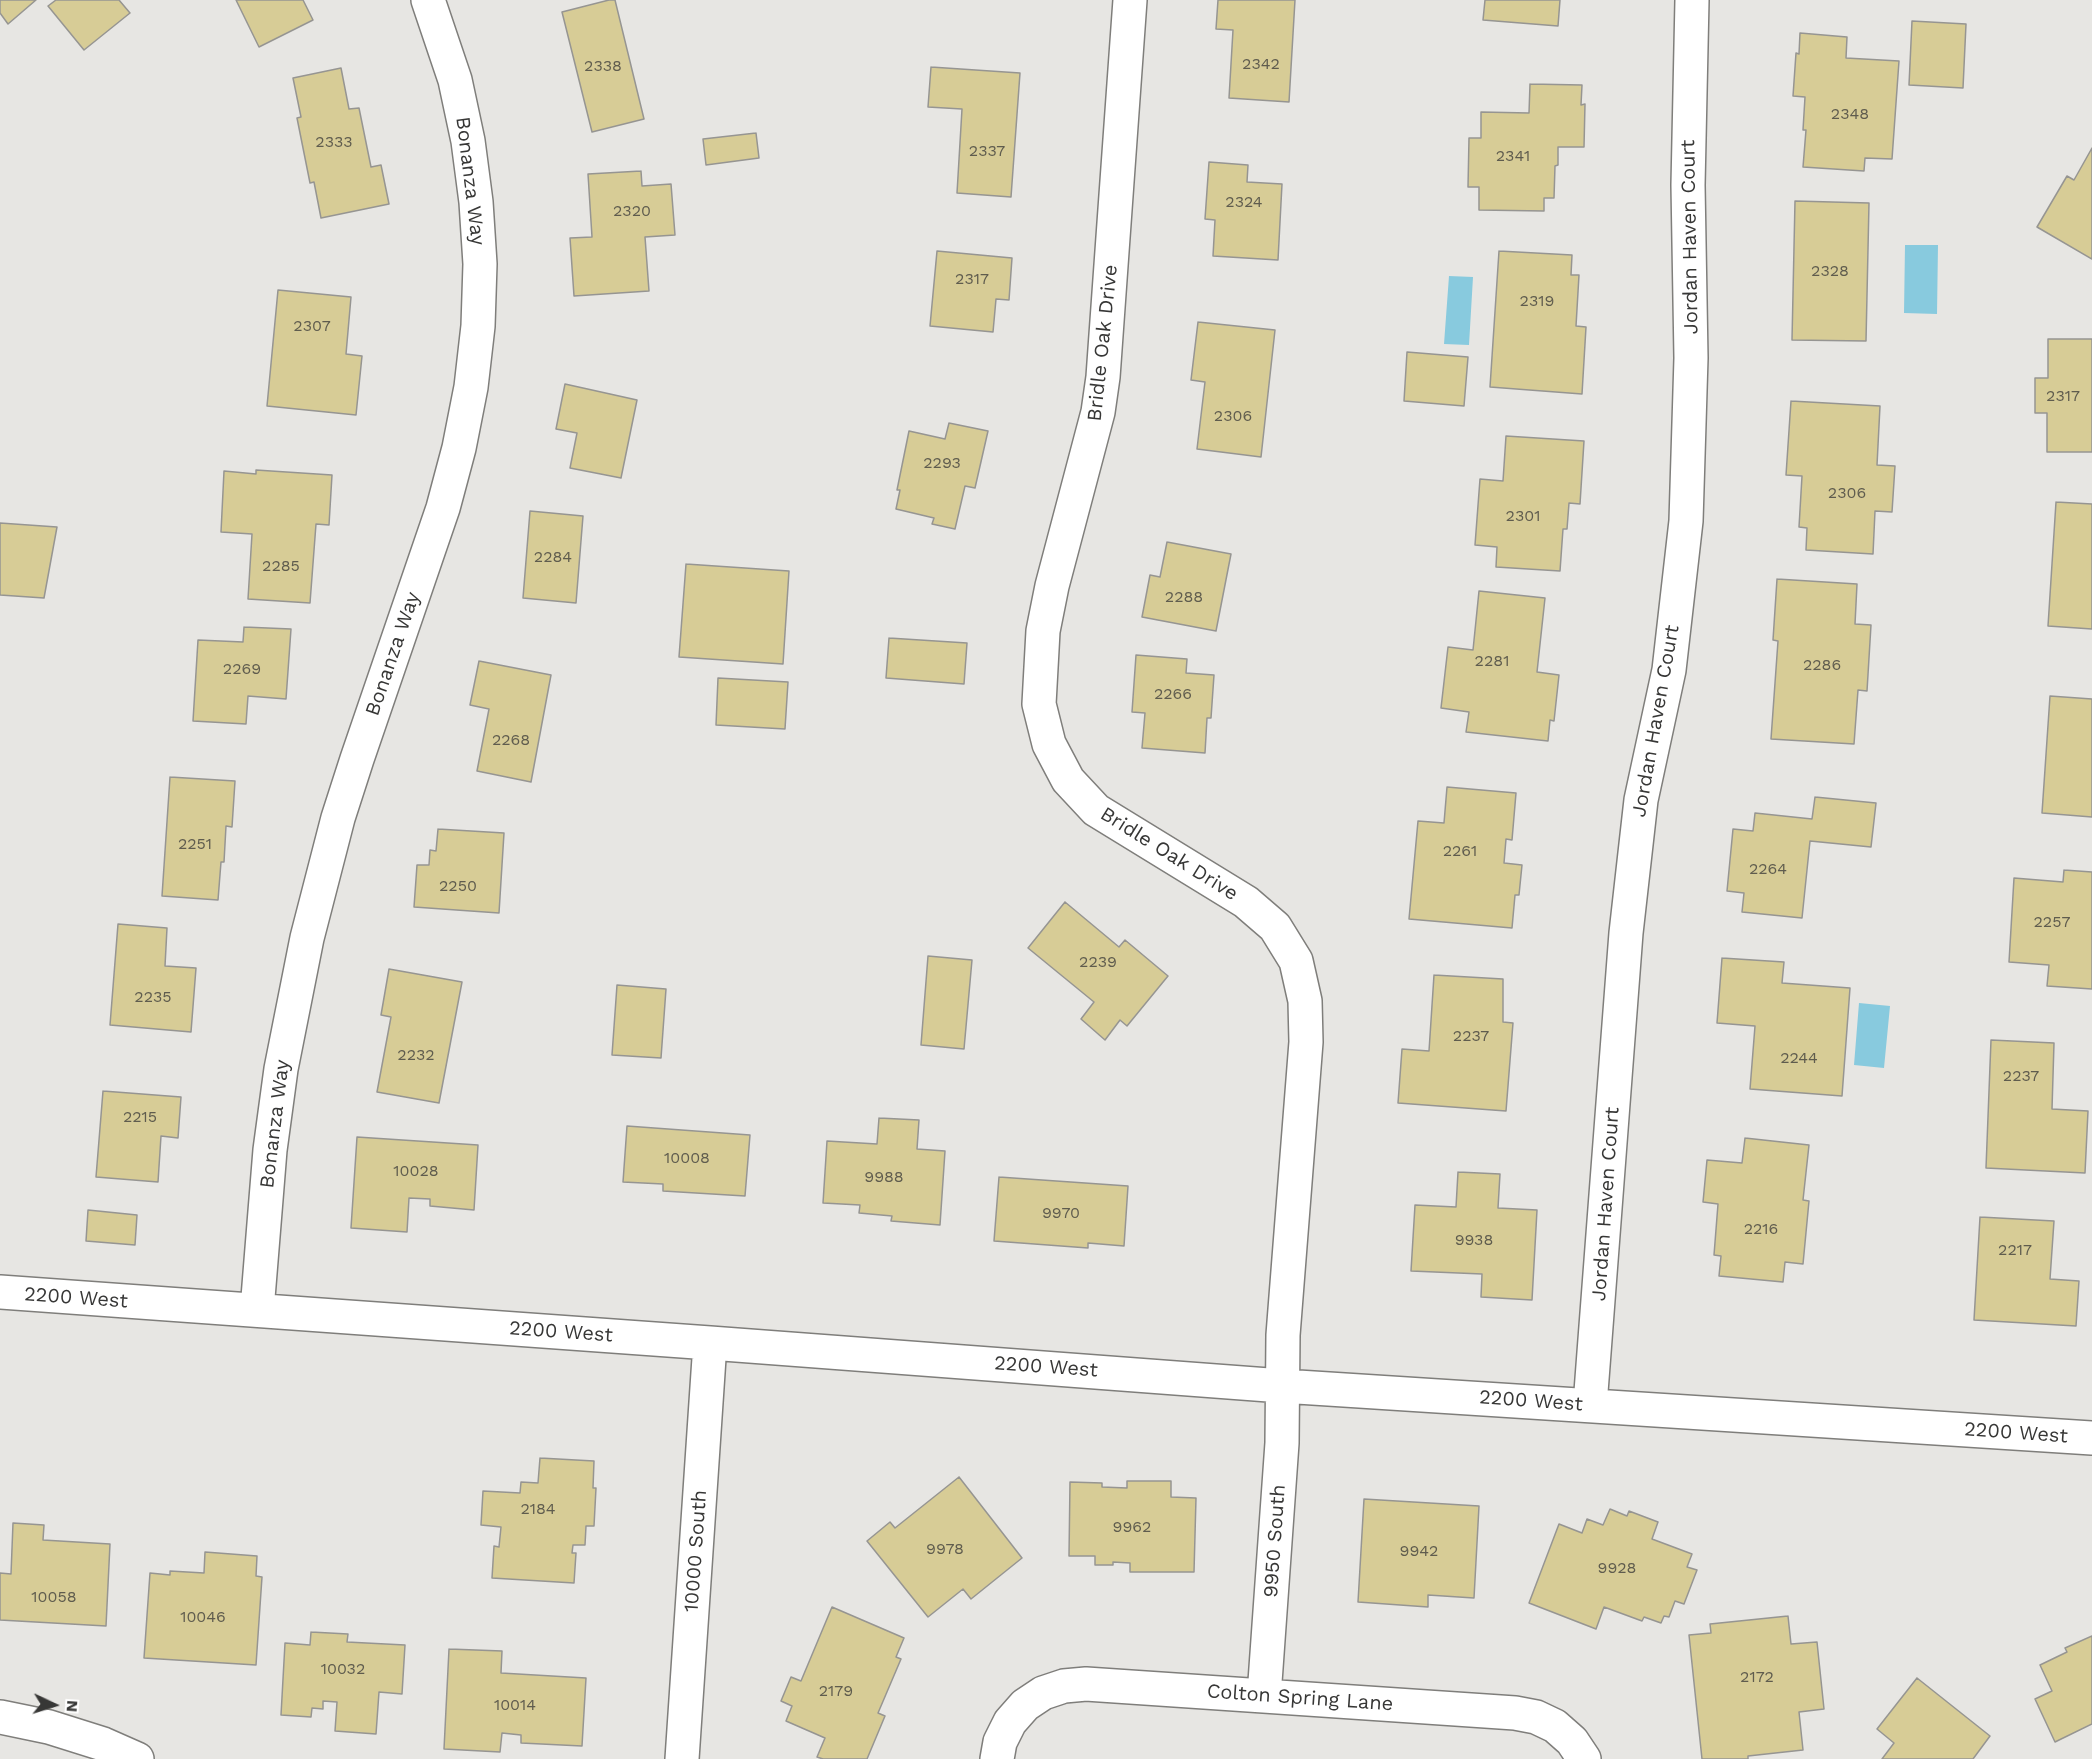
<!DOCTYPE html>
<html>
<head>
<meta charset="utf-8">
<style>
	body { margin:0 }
	#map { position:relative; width:2092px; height:1759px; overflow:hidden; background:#e7e6e3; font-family:"Work Sans",sans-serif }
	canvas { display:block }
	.north { position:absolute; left:24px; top:1675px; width:60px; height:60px; -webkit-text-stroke:4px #fff; paint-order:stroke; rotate:94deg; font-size:16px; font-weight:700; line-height:24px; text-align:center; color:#373736 }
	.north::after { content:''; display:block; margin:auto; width:21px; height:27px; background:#373736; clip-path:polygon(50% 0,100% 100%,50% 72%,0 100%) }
</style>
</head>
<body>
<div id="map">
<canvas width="2092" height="1759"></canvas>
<div class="north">N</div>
</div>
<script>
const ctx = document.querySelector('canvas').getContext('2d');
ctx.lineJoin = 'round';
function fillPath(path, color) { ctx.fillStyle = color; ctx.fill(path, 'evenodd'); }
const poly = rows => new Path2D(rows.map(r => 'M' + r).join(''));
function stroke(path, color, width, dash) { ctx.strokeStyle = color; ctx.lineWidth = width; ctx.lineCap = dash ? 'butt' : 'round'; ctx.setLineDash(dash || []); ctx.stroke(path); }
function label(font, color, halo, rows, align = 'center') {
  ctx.font = font + ' "Work Sans",sans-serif'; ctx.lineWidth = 5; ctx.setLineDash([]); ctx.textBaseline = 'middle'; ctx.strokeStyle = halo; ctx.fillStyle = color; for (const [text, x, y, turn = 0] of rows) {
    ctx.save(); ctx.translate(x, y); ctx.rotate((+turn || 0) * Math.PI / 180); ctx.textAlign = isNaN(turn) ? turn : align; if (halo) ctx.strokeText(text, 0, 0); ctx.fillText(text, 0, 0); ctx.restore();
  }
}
fillPath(poly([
	[1905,245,1938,245,1937,314,1904,313],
	[1449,276,1473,277,1469,345,1444,344],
	[1859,1003,1890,1006,1884,1068,1854,1065]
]), '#88cade');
const building = poly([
	[0,0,36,0,8,24,0,13,0,0],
	[56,0,119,0,130,13,84,50,48,6,56,0],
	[236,0,303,0,313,20,259,47,236,0],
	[609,0,615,0,644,119,592,132,562,12,609,0],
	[1218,0,1295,0,1289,102,1229,98,1233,30,1216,29,1218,0],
	[1485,0,1560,0,1558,26,1483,20,1485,0],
	[1912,21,1966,24,1963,88,1909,85,1912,21],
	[1800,33,1847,37,1846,58,1899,61,1892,159,1865,158,1864,171,1803,167,1806,130,1803,130,1805,97,1793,96,1796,53,1799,54,1800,33],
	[931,67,1020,73,1011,197,957,193,962,109,928,107,931,67],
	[341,68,349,109,359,108,371,167,381,165,389,204,321,218,314,182,310,183,297,118,301,117,293,78,341,68],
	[1530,84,1582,85,1581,105,1585,104,1584,147,1558,147,1558,165,1555,166,1554,198,1544,198,1544,211,1479,210,1479,187,1468,187,1469,138,1481,138,1481,112,1529,113,1530,84],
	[756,133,759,158,706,165,703,139,756,133],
	[2092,148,2092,259,2037,227,2067,176,2074,180,2092,148],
	[1209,162,1248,165,1247,182,1282,184,1278,260,1213,256,1215,220,1205,219,1209,162],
	[641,171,642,186,671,184,675,235,645,237,649,291,574,296,570,238,592,237,588,174,641,171],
	[1795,201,1869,203,1866,341,1792,340,1795,201],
	[937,251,1012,258,1009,300,996,299,993,332,930,326,937,251],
	[1499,251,1572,255,1571,275,1579,275,1576,326,1586,327,1582,394,1490,387,1499,251],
	[278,290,351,297,346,354,362,356,356,415,267,406,278,290],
	[1198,322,1275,330,1261,457,1197,449,1205,382,1191,380,1198,322],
	[2048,339,2092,339,2092,452,2047,452,2047,413,2035,413,2035,378,2048,378,2048,339],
	[1407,352,1468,357,1464,406,1404,401,1407,352],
	[565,384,637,400,621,478,570,468,577,433,556,429,565,384],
	[1791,401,1880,406,1877,465,1895,466,1892,512,1875,511,1873,554,1806,550,1807,528,1799,527,1802,476,1786,475,1791,401],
	[949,423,988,431,975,488,965,486,955,529,932,524,934,518,896,509,900,490,897,490,909,431,945,439,949,423],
	[1506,436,1584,441,1580,504,1569,503,1567,529,1563,529,1560,571,1496,567,1497,547,1475,545,1480,479,1503,481,1506,436],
	[256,470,332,475,329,525,316,524,310,603,248,599,252,534,221,532,224,471,256,474,256,470],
	[2056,502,2092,504,2092,629,2048,626,2056,502],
	[530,511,583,516,576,603,523,598,530,511],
	[0,523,57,527,44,598,0,595,0,523],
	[1167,542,1231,554,1216,631,1142,617,1150,575,1160,577,1167,542],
	[686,564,789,571,783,664,679,657,686,564],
	[1777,579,1857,584,1855,624,1871,625,1867,691,1858,690,1854,744,1771,739,1778,641,1773,640,1777,579],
	[1479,591,1545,598,1537,672,1559,675,1554,721,1550,720,1548,741,1466,732,1469,712,1441,708,1448,647,1473,650,1479,591],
	[244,627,291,629,286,699,248,696,246,724,193,721,198,640,243,642,244,627],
	[889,638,967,643,964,684,886,678,889,638],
	[1136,655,1187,659,1186,673,1214,675,1211,718,1207,718,1205,753,1142,748,1145,713,1132,712,1136,655],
	[479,661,551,675,531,782,477,771,489,709,470,705,479,661],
	[718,678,788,682,785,729,716,725,718,678],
	[2050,696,2092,699,2092,817,2042,813,2050,696],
	[170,777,235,781,232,827,226,826,224,862,221,862,218,900,162,896,170,777],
	[1447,787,1516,793,1512,840,1506,839,1504,863,1522,865,1519,895,1515,895,1512,928,1409,919,1418,821,1444,823,1447,787],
	[1815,797,1876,803,1871,847,1810,841,1802,918,1742,912,1744,893,1727,891,1733,829,1753,831,1755,813,1812,819,1815,797],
	[438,829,504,833,499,913,414,907,417,865,429,865,430,850,436,851,438,829],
	[2064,870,2092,872,2092,989,2047,986,2049,965,2009,962,2014,878,2063,882,2064,870],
	[1065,902,1119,947,1125,940,1168,976,1127,1026,1120,1020,1105,1040,1081,1019,1094,1002,1028,948,1065,902],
	[118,924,167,928,165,966,196,968,191,1032,110,1025,118,924],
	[928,956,972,960,964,1049,921,1045,928,956],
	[1722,958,1784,962,1782,983,1850,988,1842,1096,1750,1089,1755,1026,1717,1023,1722,958],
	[389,969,462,982,439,1103,377,1092,391,1017,381,1015,389,969],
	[1434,975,1503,979,1503,1022,1513,1023,1506,1111,1398,1103,1402,1049,1429,1051,1434,975],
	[617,985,666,989,661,1058,612,1055,617,985],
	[1991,1040,2054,1043,2052,1109,2088,1111,2085,1173,1986,1168,1991,1040],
	[103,1091,181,1097,178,1138,161,1136,158,1182,96,1177,103,1091],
	[879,1118,919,1120,917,1149,945,1151,940,1225,891,1221,892,1216,859,1213,860,1205,823,1203,827,1141,877,1144,879,1118],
	[627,1126,750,1135,745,1196,663,1191,663,1184,623,1182,627,1126],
	[357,1137,478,1145,474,1210,430,1206,430,1199,409,1198,407,1232,351,1228,357,1137],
	[1745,1138,1809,1145,1803,1200,1809,1201,1803,1264,1785,1262,1783,1282,1719,1276,1721,1256,1714,1255,1718,1204,1703,1202,1707,1160,1742,1163,1745,1138],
	[1458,1172,1500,1174,1498,1208,1537,1210,1532,1300,1481,1297,1482,1274,1411,1271,1415,1205,1456,1207,1458,1172],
	[999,1177,1128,1186,1124,1246,1088,1243,1088,1248,994,1241,999,1177],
	[88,1210,137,1215,135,1245,86,1241,88,1210],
	[1980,1217,2054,1221,2050,1279,2079,1281,2076,1326,1974,1320,1980,1217],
	[540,1458,594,1461,593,1488,596,1488,594,1526,586,1526,585,1545,573,1545,572,1553,576,1553,574,1583,492,1578,494,1546,499,1547,501,1527,481,1525,483,1491,520,1493,521,1482,538,1483,540,1458],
	[959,1477,1022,1558,971,1599,963,1589,928,1617,867,1541,890,1522,895,1528,959,1477],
	[1127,1481,1171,1481,1171,1497,1196,1498,1194,1572,1130,1572,1130,1563,1113,1562,1113,1565,1095,1565,1095,1556,1069,1556,1070,1482,1102,1483,1102,1487,1127,1488,1127,1481],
	[1364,1499,1479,1506,1474,1598,1428,1595,1428,1607,1358,1602,1364,1499],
	[1610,1509,1627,1516,1629,1511,1658,1522,1652,1539,1692,1554,1687,1567,1697,1570,1684,1604,1675,1601,1669,1617,1664,1616,1661,1623,1644,1617,1642,1621,1604,1607,1596,1629,1529,1603,1559,1524,1582,1533,1587,1519,1603,1525,1610,1509],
	[13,1523,44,1525,43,1540,110,1544,106,1626,0,1620,0,1573,11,1574,13,1523],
	[205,1552,257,1556,256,1576,262,1577,256,1665,144,1658,150,1573,170,1575,170,1571,204,1573,205,1552],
	[832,1607,904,1638,896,1657,901,1659,878,1713,885,1716,867,1759,823,1759,817,1757,825,1738,786,1721,792,1706,781,1701,791,1677,801,1681,832,1607],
	[1788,1616,1791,1644,1817,1642,1824,1709,1799,1712,1803,1750,1748,1756,1748,1759,1702,1759,1689,1635,1711,1633,1710,1624,1788,1616],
	[311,1632,348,1634,347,1642,405,1645,402,1694,379,1692,376,1734,335,1731,337,1702,323,1701,323,1709,312,1708,311,1717,281,1715,285,1643,310,1645,311,1632],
	[2092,1636,2092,1724,2055,1742,2035,1699,2052,1691,2040,1665,2067,1652,2065,1648,2092,1636],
	[449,1649,502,1651,501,1673,586,1678,582,1746,521,1743,521,1735,502,1733,500,1752,444,1749,449,1649],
	[1917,1678,1990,1736,1973,1759,1882,1759,1894,1743,1877,1729,1917,1678]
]);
fillPath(building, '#d7cc96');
stroke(building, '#969592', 1.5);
const minor = poly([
	[1130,0,1103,377,1098,412,1052,586,1043,631,1039,704,1049,744,1068,780,1096,810,1246,902,1275,927,1296,961,1305,1001,1306,1042,1283,1335,1282,1443,1264,1696],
	[0,1292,710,1343,1282,1386,2092,1438],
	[257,1310,270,1150,281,1069,307,938,338,818,357,759,443,508,459,448,471,387,478,326,480,264,476,202,468,141,455,80,428,0],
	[1590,1405,1626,933,1641,800,1669,670,1686,521,1691,358,1688,185,1692,0],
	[0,1717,49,1727,103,1744,137,1759],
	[682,1759,710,1343],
	[997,1759,1000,1742,1010,1722,1025,1705,1043,1693,1064,1686,1086,1684,1515,1713,1536,1717,1555,1726,1572,1741,1584,1759]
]);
stroke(minor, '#7f7e7b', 36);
stroke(minor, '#fff', 33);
label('16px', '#5f5c4e', null, [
	["2342",1261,64],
	["2338",603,66],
	["2348",1850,114],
	["2333",334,142],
	["2337",987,151],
	["2341",1513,156],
	["2324",1244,202],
	["2320",632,211],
	["2328",1830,271],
	["2317",972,279],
	["2319",1537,301],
	["2307",312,326],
	["2317",2063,396],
	["2306",1233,416],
	["2293",942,463],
	["2306",1847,493],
	["2301",1523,516],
	["2284",553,557],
	["2285",281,566],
	["2288",1184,597],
	["2281",1492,661],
	["2286",1822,665],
	["2269",242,669],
	["2266",1173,694],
	["2268",511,740],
	["2251",195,844],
	["2261",1460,851],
	["2264",1768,869],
	["2250",458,886],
	["2257",2052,922],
	["2239",1098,962],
	["2235",153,997],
	["2237",1471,1036],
	["2232",416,1055],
	["2244",1799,1058],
	["2237",2021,1076],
	["2215",140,1117],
	["10008",687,1158],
	["10028",416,1171],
	["9988",884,1177],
	["9970",1061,1213],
	["2216",1761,1229],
	["9938",1474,1240],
	["2217",2015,1250],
	["2184",538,1509],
	["9962",1132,1527],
	["9978",945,1549],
	["9942",1419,1551],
	["9928",1617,1568],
	["10058",54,1597],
	["10046",203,1617],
	["10032",343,1669],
	["2172",1757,1677],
	["2179",836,1691],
	["10014",515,1705]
]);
label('20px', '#373736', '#fff', [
	["Bonanza Way",470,181,83],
	["Jordan Haven Court",1690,237,-91],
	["Bridle Oak Drive",1103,343,-84],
	["Bonanza Way",393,654,-71],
	["Jordan Haven Court",1656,721,-80],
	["Bridle Oak Drive",1169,854,32],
	["Bonanza Way",275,1124,-83],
	["Jordan Haven Court",1606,1204,-86],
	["2200 West",76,1298,4],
	["2200 West",561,1332,4],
	["2200 West",1046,1367,4],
	["2200 West",1531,1401,4],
	["2200 West",2016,1433,4],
	["9950 South",1275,1541,-86],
	["10000 South",696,1551,-86],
	["Colton Spring Lane",1300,1698,4]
]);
</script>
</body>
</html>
